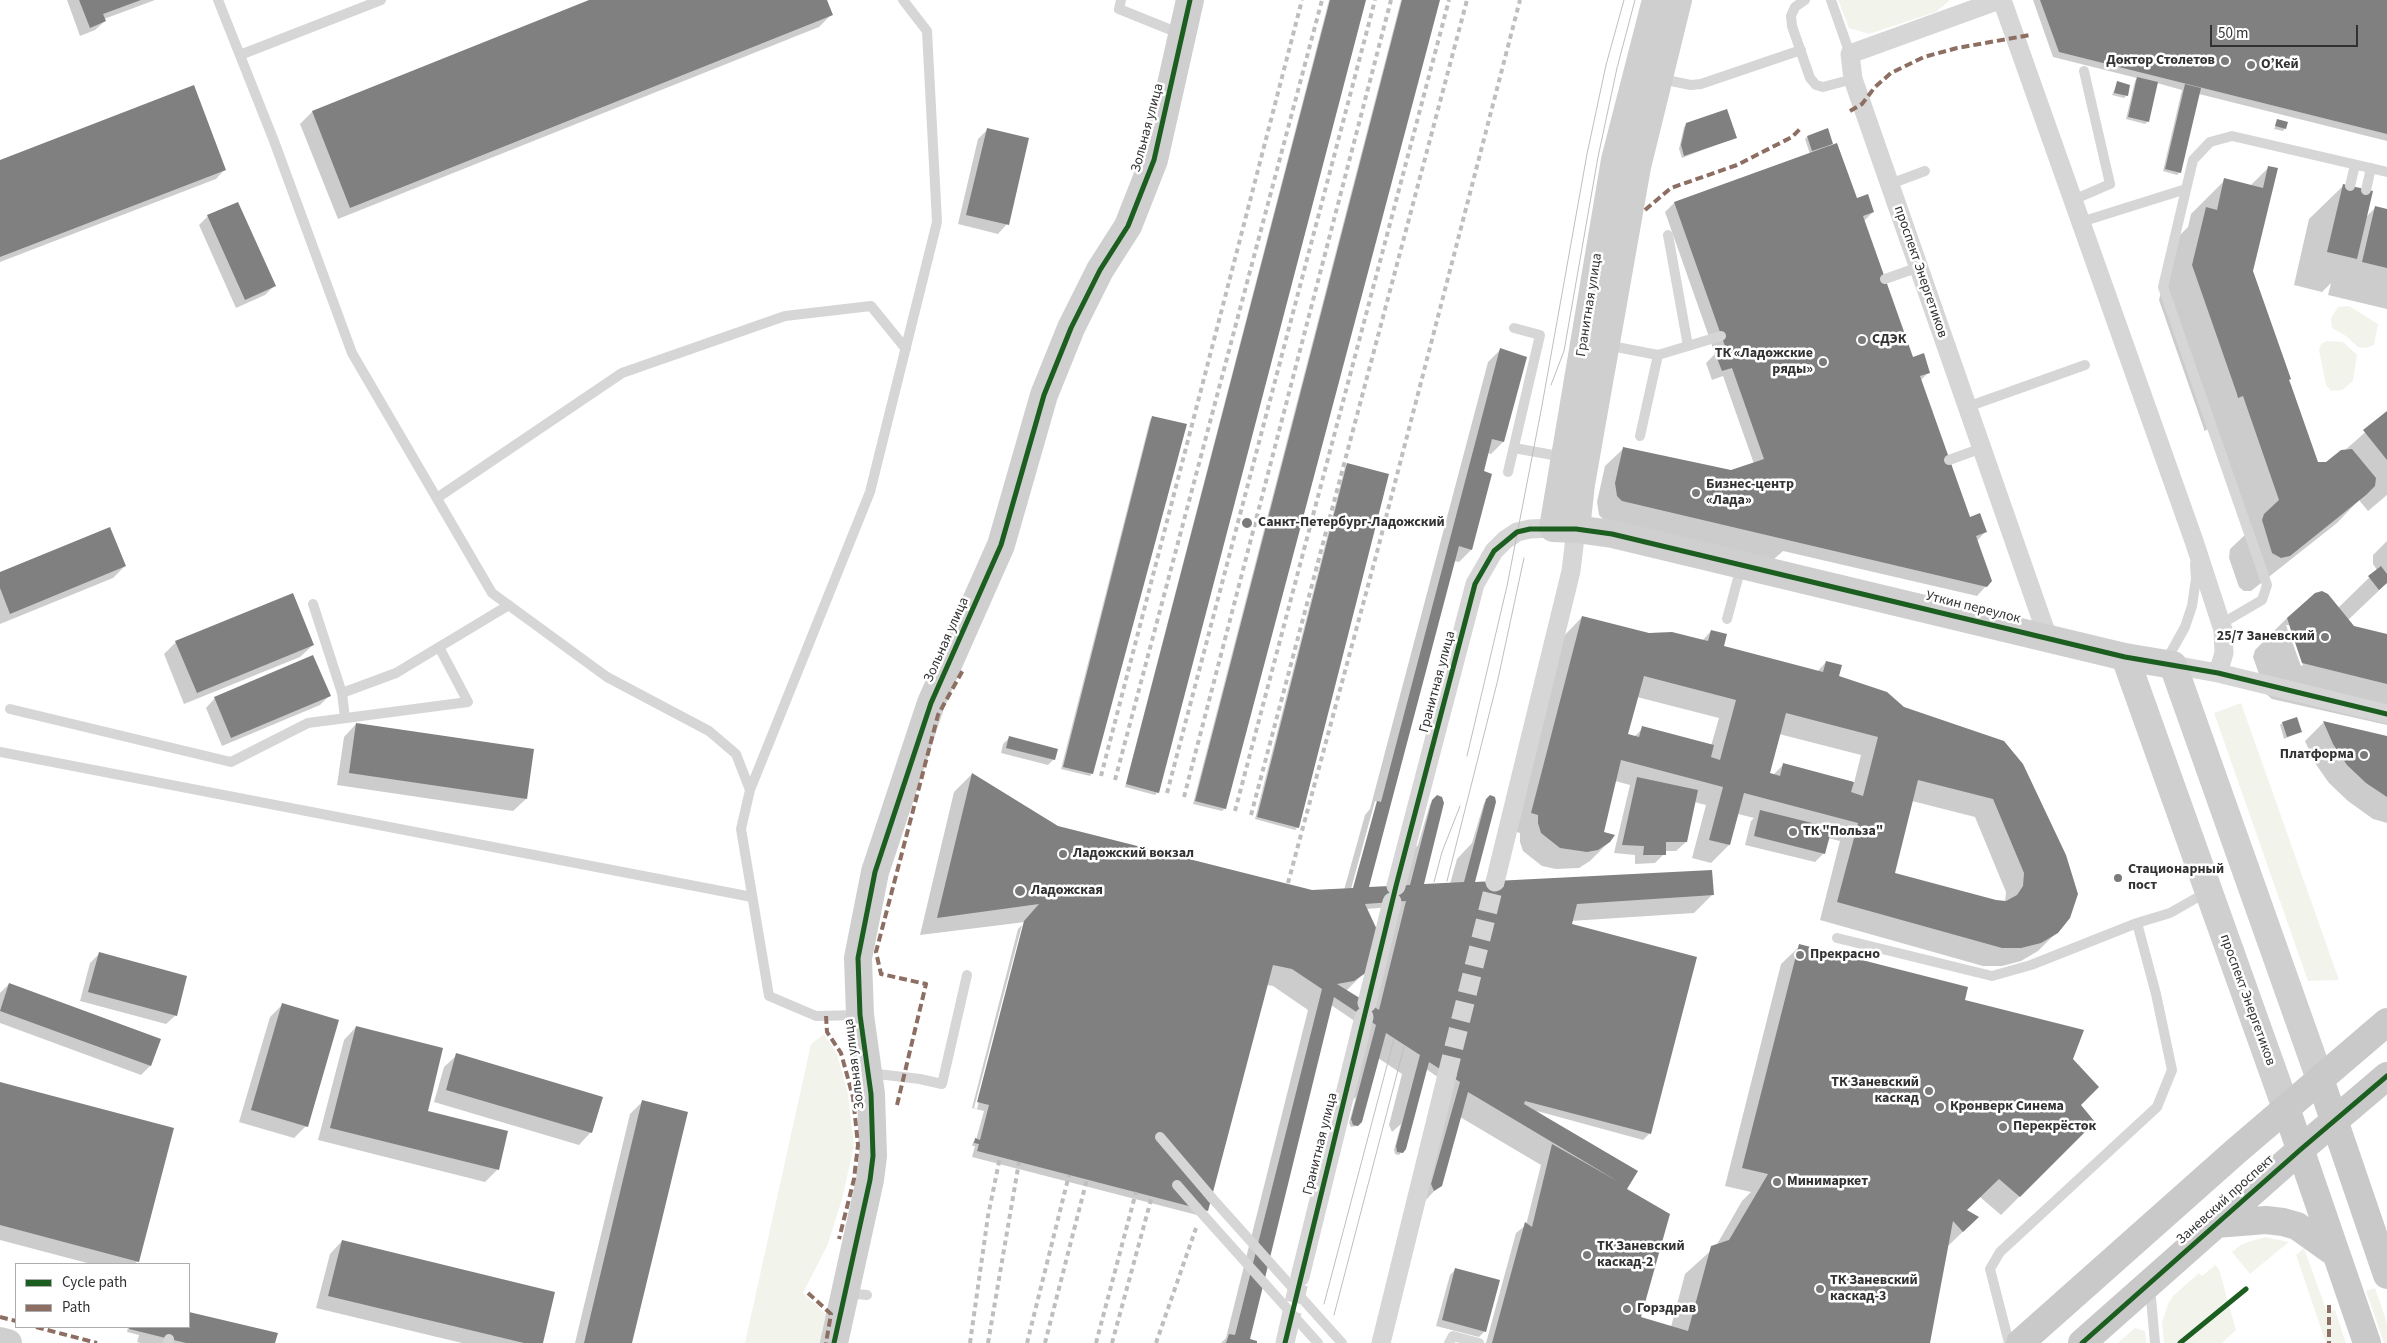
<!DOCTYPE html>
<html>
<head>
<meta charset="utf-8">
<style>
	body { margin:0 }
	#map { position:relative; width:2387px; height:1343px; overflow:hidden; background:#fff; font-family:"Source Sans 3",sans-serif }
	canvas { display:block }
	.legend { position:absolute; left:15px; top:1263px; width:175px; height:65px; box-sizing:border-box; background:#fff; border:1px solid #adadad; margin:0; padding:6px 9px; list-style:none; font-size:15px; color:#323232 }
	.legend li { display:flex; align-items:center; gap:10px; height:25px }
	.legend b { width:25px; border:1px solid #adadad }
	.scale { position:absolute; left:2210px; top:25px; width:148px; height:22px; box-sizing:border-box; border:2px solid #323232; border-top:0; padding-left:6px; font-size:15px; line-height:18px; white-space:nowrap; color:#323232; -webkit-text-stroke:4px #fff; paint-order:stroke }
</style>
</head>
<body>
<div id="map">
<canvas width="2387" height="1343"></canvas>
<ul class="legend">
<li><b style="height:6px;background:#1b5e20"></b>Cycle path</li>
<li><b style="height:6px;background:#8d6e63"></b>Path</li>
</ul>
<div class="scale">50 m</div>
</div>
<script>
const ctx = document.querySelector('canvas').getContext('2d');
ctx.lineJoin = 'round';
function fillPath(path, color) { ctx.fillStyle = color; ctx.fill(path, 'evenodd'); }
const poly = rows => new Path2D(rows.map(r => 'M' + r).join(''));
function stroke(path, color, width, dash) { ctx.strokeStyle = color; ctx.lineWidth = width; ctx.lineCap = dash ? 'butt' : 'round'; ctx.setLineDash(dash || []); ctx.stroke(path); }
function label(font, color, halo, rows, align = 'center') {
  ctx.font = font + ' "Source Sans 3",sans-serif'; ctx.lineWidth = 5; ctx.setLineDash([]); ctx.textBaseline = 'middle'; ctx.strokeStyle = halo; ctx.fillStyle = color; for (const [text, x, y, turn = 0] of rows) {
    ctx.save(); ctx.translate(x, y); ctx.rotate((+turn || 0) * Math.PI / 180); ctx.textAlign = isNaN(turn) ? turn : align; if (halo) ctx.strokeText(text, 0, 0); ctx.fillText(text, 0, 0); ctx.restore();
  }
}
fillPath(poly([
	[1838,0,1950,0,1936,12,1869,34,1849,28],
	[2349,306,2378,324,2374,345,2366,348,2358,347,2346,336,2332,328,2331,318,2338,307],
	[2327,341,2343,342,2357,355,2353,381,2342,390,2331,391,2326,385,2319,350,2321,344],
	[2241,703,2339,980,2308,981,2214,713],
	[824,1034,837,1054,848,1094,854,1147,842,1199,828,1244,803,1293,827,1315,822,1343,745,1343,811,1044],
	[2265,1237,2289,1242,2250,1274,2232,1252,2242,1244],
	[2304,1248,2327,1312,2335,1310,2346,1343,2326,1343,2296,1255],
	[2215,1265,2219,1269,2236,1330,2222,1343,2164,1343,2162,1323,2168,1304,2173,1296,2199,1273,2202,1276],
	[2375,1288,2387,1323,2387,1343,2384,1343,2366,1291],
	[2135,1328,2145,1331,2146,1343,2118,1343]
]), '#f2f4ec');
fillPath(poly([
	[67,0,155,0,104,19,105,21,95,30,80,36],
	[592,0,826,0,832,14,819,27,338,219,300,124,312,112],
	[1329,0,1365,0,1158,792,1155,795,1125,787],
	[1401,0,1439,0,1225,808,1222,811,1193,804],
	[2033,0,2387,0,2387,141,2199,94,2180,172,2177,175,2163,171,2182,90,2157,83,2148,121,2145,124,2126,119,2135,81,2137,78,2053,57],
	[2117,83,2127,95,2124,98,2112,95],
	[2278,120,2285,128,2283,131,2274,129],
	[1687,124,1736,137,1682,158,1679,149,1684,127],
	[988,129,1007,224,998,234,958,224,978,139],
	[1807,137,1832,143,1827,148,1856,199,1873,212,1864,221,1912,359,1929,372,1920,381,1969,518,1985,532,1977,541,1986,586,1977,596,1783,551,1773,560,1603,519,1599,515,1597,502,1605,466,1624,448,1731,472,1754,464,1723,376,1712,380,1706,363,1715,354,1665,212,1674,203,1810,154,1805,139],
	[0,161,225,169,216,179,0,262],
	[2269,167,2252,271,2317,463,2327,463,2344,451,2387,413,2387,495,2368,511,2359,500,2337,523,2251,591,2244,591,2239,587,2229,558,2230,549,2246,534,2209,429,2204,431,2204,429,2159,300,2172,243,2188,227,2191,214,2225,180,2250,186],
	[2343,186,2366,217,2375,208,2387,210,2387,309,2328,295,2331,283,2322,292,2294,285,2309,219],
	[208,216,274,286,265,295,236,308,199,225],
	[1500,350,1526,357,1503,442,1491,454,1487,453,1471,550,1459,562,1454,561,1367,889,1396,887,1403,861,1418,845,1430,804,1437,797,1423,886,1450,884,1457,859,1472,843,1484,803,1487,800,1474,883,1712,895,1694,913,1571,921,1570,925,1696,958,1649,1134,1643,1140,1537,1111,1627,1187,1639,1318,1671,1327,1685,1274,1716,1246,1742,1201,1751,1192,1725,1186,1781,964,1800,946,1964,1001,2071,1059,2079,1105,2094,1122,2001,1215,1980,1197,1965,1211,1977,1218,1947,1247,1929,1343,1486,1343,1516,1233,1526,1225,1541,1165,1460,1117,1440,1185,1422,1204,1445,1082,1426,1069,1405,1148,1399,1155,1395,1154,1394,1150,1401,1124,1392,1132,1389,1125,1402,1074,1378,1058,1359,1124,1357,1126,1351,1127,1349,1123,1356,1097,1347,1105,1362,1026,1331,1005,1249,1340,1255,1343,1221,1343,1226,1338,1308,1010,1273,986,1267,985,1207,1210,1201,1216,972,1157,975,1146,972,1146,973,1142,976,1140,984,1111,972,1108,1018,929,1022,925,974,1108,977,1109,1025,922,920,935,954,792,972,774,1057,827,1312,891,1344,890,1365,815,1370,809,1488,362],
	[1375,801,1378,802,1354,889,1351,889],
	[1391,907,1368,1004,1346,991,1366,971,1366,909],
	[1153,417,1092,773,1090,776,1061,769,1150,420],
	[1347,464,1298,827,1295,830,1255,819,1345,467],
	[2387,541,2387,583,2348,620,2353,627,2387,635,2387,725,2272,699,2266,694,2253,657,2255,650,2289,616,2316,594,2338,608,2377,570,2373,564,2373,555],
	[2286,625,2289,625,2303,665,2301,666],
	[125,566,113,578,0,624,0,573],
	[1582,617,1648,634,1702,641,1711,631,1723,647,1817,672,1826,662,1838,677,1903,708,2003,742,2057,932,2038,951,2021,961,2002,966,1983,966,1820,920,1840,841,1828,838,1824,853,1815,862,1745,845,1751,821,1754,818,1738,814,1729,845,1711,863,1692,858,1706,805,1694,802,1686,842,1676,851,1664,851,1664,854,1655,863,1635,864,1635,855,1614,853,1630,785,1615,781,1602,833,1609,842,1590,861,1579,868,1556,869,1542,866,1523,851,1520,842,1520,833,1513,831,1564,636],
	[1637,697,1719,718,1711,746,1643,728,1634,737,1627,735],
	[1779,734,1861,755,1854,783,1784,764,1773,775,1769,774],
	[1912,801,1975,817,2006,892,2005,902,1995,901,1894,874],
	[176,642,313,645,300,657,184,704,164,654],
	[329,696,320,705,222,746,206,708,215,698],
	[2282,723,2300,732,2284,739,2280,725],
	[2323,723,2387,738,2387,823,2373,819,2348,801,2329,783,2315,763,2305,741],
	[356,724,526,799,513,811,337,785,344,737],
	[1009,738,1054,759,1048,765,1001,753,1003,744],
	[99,954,176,1015,166,1024,80,1001,90,963],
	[9,984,160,1039,150,1066,141,1075,0,1023,0,993],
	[282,1005,306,1126,294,1138,239,1122,270,1017],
	[356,1027,426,1112,497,1170,485,1182,318,1140,344,1040],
	[457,1055,591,1132,579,1145,434,1102,444,1067],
	[0,1083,138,1261,134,1264,91,1264,0,1240],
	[642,1102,631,1343,575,1343,630,1114],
	[342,1241,541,1343,462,1343,316,1308,330,1254],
	[1456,1269,1485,1331,1479,1337,1436,1326,1450,1275],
	[189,1313,276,1334,274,1343,140,1343,137,1342,139,1335,127,1332,128,1327,189,1327]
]), '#0003');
fillPath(poly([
	[79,0,141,0,103,14,106,21,90,28],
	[589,0,827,0,833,15,350,208,312,111],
	[1330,0,1366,0,1159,793,1126,784],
	[1402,0,1440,0,1226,809,1195,801],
	[2040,0,2387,0,2387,134,2059,52],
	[2137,77,2158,82,2149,122,2128,117],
	[2117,81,2130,85,2128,96,2114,93],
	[2185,84,2201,88,2181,173,2165,169],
	[194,85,226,170,0,257,0,160],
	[1727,109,1737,138,1684,156,1681,145,1686,123],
	[2277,119,2288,122,2286,129,2275,126],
	[987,128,1029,138,1009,225,966,215],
	[1828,128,1833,144,1812,151,1807,136],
	[1837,143,1857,198,1868,194,1874,212,1863,216,1913,357,1924,353,1930,373,1920,376,1970,517,1980,513,1987,532,1976,536,1992,581,1987,587,1622,501,1617,496,1615,483,1623,447,1731,470,1764,459,1732,368,1722,371,1715,353,1726,349,1674,202],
	[2268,166,2278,168,2253,271,2291,379,2289,380,2291,385,2318,462,2326,462,2341,450,2352,449,2376,478,2375,486,2366,495,2290,556,2281,558,2272,553,2262,520,2264,514,2279,500,2243,396,2238,398,2237,394,2192,265,2206,207,2217,210,2224,178,2263,188],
	[2343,184,2373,191,2357,259,2327,252],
	[238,202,276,286,245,300,207,215],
	[2375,206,2387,209,2387,268,2362,262],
	[1500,348,1527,357,1504,442,1492,439,1484,471,1492,474,1472,550,1459,546,1369,887,1410,885,1432,800,1437,795,1442,797,1444,803,1424,884,1464,882,1486,799,1490,795,1495,797,1496,802,1475,882,1712,870,1714,895,1577,904,1572,924,1697,957,1651,1134,1525,1101,1524,1104,1638,1171,1627,1189,1670,1214,1641,1317,1688,1331,1711,1246,1729,1240,1768,1174,1742,1168,1799,944,1968,987,1965,1000,2084,1030,2073,1059,2099,1087,2081,1105,2095,1122,2020,1197,1999,1179,1967,1210,1979,1217,1963,1232,1953,1221,1930,1343,1492,1343,1525,1222,1532,1227,1552,1144,1619,1182,1468,1092,1442,1186,1434,1191,1431,1184,1460,1082,1429,1062,1406,1149,1403,1153,1397,1152,1396,1146,1420,1055,1386,1033,1362,1122,1358,1126,1353,1125,1351,1119,1376,1025,1334,997,1250,1339,1257,1341,1257,1343,1226,1343,1229,1334,1235,1335,1322,989,1292,969,1273,965,1208,1211,977,1151,979,1144,974,1143,975,1138,980,1140,989,1105,977,1102,1024,921,1039,904,937,918,972,773,1058,826,1312,890,1353,888,1377,801,1381,802],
	[1406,901,1379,1010,1337,984,1354,981,1367,972,1379,934,1365,904],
	[2387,411,2387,460,2363,430],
	[1152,416,1187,424,1093,774,1063,767],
	[1347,463,1389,474,1299,828,1257,817],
	[110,527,126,566,10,614,0,588,0,572],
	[2381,566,2387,574,2387,583,2379,590,2368,576],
	[2322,591,2328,594,2354,626,2387,634,2387,684,2302,663,2287,618,2315,593],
	[293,593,314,645,197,693,175,641],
	[1582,616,1649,633,1672,632,1708,641,1711,630,1727,634,1724,646,1823,672,1826,661,1842,665,1839,676,1887,692,1904,707,2004,741,2023,764,2066,855,2078,894,2070,918,2058,933,2041,943,2021,948,2002,948,1837,902,1858,823,1744,793,1730,845,1709,840,1723,787,1621,760,1604,832,1615,835,1610,842,1598,850,1587,852,1560,848,1541,833,1538,823,1538,815,1531,813],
	[1644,676,1736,700,1720,760,1711,757,1714,745,1642,726,1639,737,1628,734],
	[1786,713,1878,737,1863,796,1851,792,1854,782,1783,763,1780,776,1770,773],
	[1918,780,1993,799,2024,873,2023,886,2017,895,2006,901,1996,900,1895,873],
	[313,655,331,696,231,738,214,697],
	[2297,717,2302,732,2287,737,2282,722],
	[2323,721,2387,736,2387,797,2366,783,2347,765,2333,744],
	[356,723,534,749,527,799,349,773],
	[1009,736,1058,749,1055,760,1006,748],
	[1637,777,1698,790,1687,842,1666,842,1666,855,1643,855,1644,846,1622,845],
	[1760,810,1832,828,1825,854,1754,836],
	[99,952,187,976,177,1016,88,992],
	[9,983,161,1039,151,1066,0,1011],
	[282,1003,339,1020,308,1127,251,1110],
	[356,1026,443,1048,428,1111,508,1131,499,1170,330,1128],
	[456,1053,603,1097,592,1133,446,1090],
	[0,1082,174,1128,139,1262,0,1225],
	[642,1100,688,1112,632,1343,584,1343],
	[342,1240,555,1292,543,1343,524,1343,328,1296],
	[1455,1268,1500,1280,1486,1332,1442,1320],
	[189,1312,278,1333,275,1343,186,1343,129,1329,130,1327,189,1327]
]), '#808080');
stroke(poly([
	[1447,1075,1495,882],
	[1288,1330,1300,1277]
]), '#d6d6d6', 19, [19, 9]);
stroke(poly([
	[218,0,274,141,352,353,492,593,607,677,709,731,736,754,750,790,741,829,769,996,816,1016,859,1015],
	[1121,0,1119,9,1181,34],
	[1805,0,1795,7,1791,16,1792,26,1810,78,1816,85,1823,87,1853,79],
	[1831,0,1850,54],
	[240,55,381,0],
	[1661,79,1691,85,1701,84,1801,50],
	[1890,184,1925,171],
	[2350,186,2355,165],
	[2366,190,2371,168],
	[2073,200,2110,184,2084,71],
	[2081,222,2186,189],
	[1668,235,1688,346],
	[1885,279,1919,267],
	[1606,345,1658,355,1721,336],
	[1967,407,2085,365],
	[1640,436,1658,355],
	[1514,448,1564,457],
	[1949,460,1982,448],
	[1508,472,1540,335,1514,328],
	[437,498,622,373,785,316,871,306,906,349],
	[313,604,342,693,396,673,509,605],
	[1727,619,1741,567],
	[2221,624,2262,600,2267,585,2163,287,2193,160,2210,142,2232,136,2387,172],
	[2166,661,2185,627,2192,606,2196,579,2195,564],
	[342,693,345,718],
	[10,709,231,762,308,723,468,702,439,647],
	[0,752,752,897],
	[750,790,870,492,937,222,927,31,903,0],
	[1837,938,1992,976,2031,965,2137,923,2170,913,2207,892],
	[869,1073,920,1079,942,1084,967,975],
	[1160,1137,1212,1198],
	[1177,1185,1197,1208],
	[2150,1287,2155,1343],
	[845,1293,867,1295],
	[168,1343,169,1339],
	[1449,1343,1453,1336,1479,1343],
	[2009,1343,1990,1269,2000,1252,2157,1107,2172,1070,2156,994,2137,923]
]), '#d6d6d6', 10);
stroke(poly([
	[1999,0,1850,54,1853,79,2048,638],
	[2002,0,2194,541,2223,630,2224,653,2218,673],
	[2173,665,2218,673,2387,714],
	[1495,882,1571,571,1576,529],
	[1396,886,1475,584,1494,551,1505,540,1517,532,1530,529,1553,528],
	[1367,1003,1392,902],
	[1300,1277,1364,1017],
	[1285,1343,1288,1330],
	[1381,1343,1447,1075]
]), '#d6d6d6', 19);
stroke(poly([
	[1656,0,1615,160,1553,528,1576,529,1612,534,2125,657,2173,665,2320,1079],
	[1576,529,1581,484,1637,167,1678,0],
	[2125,657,2286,1108],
	[0,1341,8,1343],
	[834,1343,870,1180,873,1156,871,1094,860,1015,858,958,875,872,931,703,1001,545,1044,395,1071,328,1100,270,1128,226,1154,160,1190,0]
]), '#cfcfcf', 28);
stroke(poly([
	[2320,1079,2387,1275],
	[2286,1108,2367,1343],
	[2216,1224,2266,1220,2283,1222,2297,1226,2335,1253],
	[2020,1343,2235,1152,2387,1022],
	[2082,1343,2300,1150,2387,1076]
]), '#c9c9c9', 28);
stroke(poly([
	[1551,385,1564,351,1598,157,1617,68,1635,0],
	[1467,756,1507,586,1541,411,1587,154,1606,65,1624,0],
	[1447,881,1498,679,1524,558],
	[1434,882,1442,852,1460,806],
	[1324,1304,1394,1039],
	[1334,1315,1404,1047]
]), '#bebebe', 1);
stroke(poly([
	[1101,776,1302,0],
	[1115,780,1322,0],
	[1167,793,1375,0],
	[1184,797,1391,0],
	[1235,811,1449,0],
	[1251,815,1467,0],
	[1288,883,1376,556,1520,0],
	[970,1343,988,1216,1000,1157],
	[988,1343,1019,1162],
	[1027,1343,1069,1175],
	[1045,1343,1087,1179],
	[1096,1343,1136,1192],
	[1112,1343,1152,1196],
	[1156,1343,1196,1228]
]), '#bebebe', 4, [5, 4]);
stroke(poly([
	[1212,1198,1342,1343],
	[1197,1208,1318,1343]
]), '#d6d6d6', 10);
stroke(poly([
	[1850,111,1862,104,1875,87,1891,73,1924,57,1957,48,2030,35],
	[1645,210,1671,188,1737,165,1792,137,1800,129],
	[826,1016,827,1032,841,1053,853,1097,858,1145,854,1179,839,1239],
	[897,1105,926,984,881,974,876,952,938,715,963,670],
	[808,1293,831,1314,826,1343],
	[2329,1305,2329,1343],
	[0,1317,16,1321],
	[36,1327,97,1343]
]), '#8d6e63', 4, [8, 4]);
stroke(poly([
	[834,1343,870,1180,873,1156,871,1094,860,1015,858,958,875,872,931,703,1001,545,1044,395,1071,328,1100,270,1128,226,1154,160,1190,0],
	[1285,1343,1396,886,1475,584,1494,551,1517,532,1530,529,1576,529,1612,534,2125,657,2218,673,2387,714],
	[2082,1343,2300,1150,2387,1076],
	[2180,1343,2246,1289]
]), '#1b5e20', 5);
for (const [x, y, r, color] of [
	[2225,61,5,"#7a7a7a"],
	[2251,65,5,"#7a7a7a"],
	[1862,340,5,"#7a7a7a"],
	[1823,362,5,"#7a7a7a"],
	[1696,493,5,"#7a7a7a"],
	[1247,523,6,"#7a7a7a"],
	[2325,637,5,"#7a7a7a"],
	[2364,755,5,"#7a7a7a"],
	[1793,832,5,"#7a7a7a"],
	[1063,854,5,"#7a7a7a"],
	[2118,878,5,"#7a7a7a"],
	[1020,891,6,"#7a7a7a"],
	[1800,955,5,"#7a7a7a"],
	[1929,1091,5,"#7a7a7a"],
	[1940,1107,5,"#7a7a7a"],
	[2003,1127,5,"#7a7a7a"],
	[1777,1182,5,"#7a7a7a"],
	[1587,1255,5,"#7a7a7a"],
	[1820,1289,5,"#7a7a7a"],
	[1627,1309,5,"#7a7a7a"]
]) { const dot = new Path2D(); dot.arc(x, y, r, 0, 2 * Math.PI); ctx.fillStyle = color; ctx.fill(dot); stroke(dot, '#fff', 2); }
label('bold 14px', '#323232', '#fff', [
	["Доктор Столетов",2215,61,"right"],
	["О’Кей",2261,65],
	["СДЭК",1872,340],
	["ТК «Ладожские",1813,354,"right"],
	["ряды»",1813,370,"right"],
	["Бизнес-центр",1706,485],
	["«Лада»",1706,501],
	["Санкт-Петербург-Ладожский",1258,523],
	["25/7 Заневский",2315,637,"right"],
	["Платформа",2354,755,"right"],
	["ТК \"Польза\"",1803,832],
	["Ладожский вокзал",1073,854],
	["Стационарный",2128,870],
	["пост",2128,886],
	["Ладожская",1031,891],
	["Прекрасно",1810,955],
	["ТК Заневский",1919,1083,"right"],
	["каскад",1919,1099,"right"],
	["Кронверк Синема",1950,1107],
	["Перекрёсток",2013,1127],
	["Минимаркет",1787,1182],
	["ТК Заневский",1597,1247],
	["каскад-2",1597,1263],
	["ТК Заневский",1830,1281],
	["каскад-3",1830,1297],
	["Горздрав",1637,1309]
], 'left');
label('14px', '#323232', '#fff', [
	["Зольная улица",1148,128,-75],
	["проспект Энергетиков",1920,272,71],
	["Гранитная улица",1590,305,-81],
	["Уткин переулок",1973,608,14],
	["Зольная улица",947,640,-66],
	["Гранитная улица",1438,682,-75],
	["проспект Энергетиков",2247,1000,70],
	["Зольная улица",855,1064,-97],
	["Гранитная улица",1321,1144,-76],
	["Заневский проспект",2226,1200,-42]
]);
</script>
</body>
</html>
